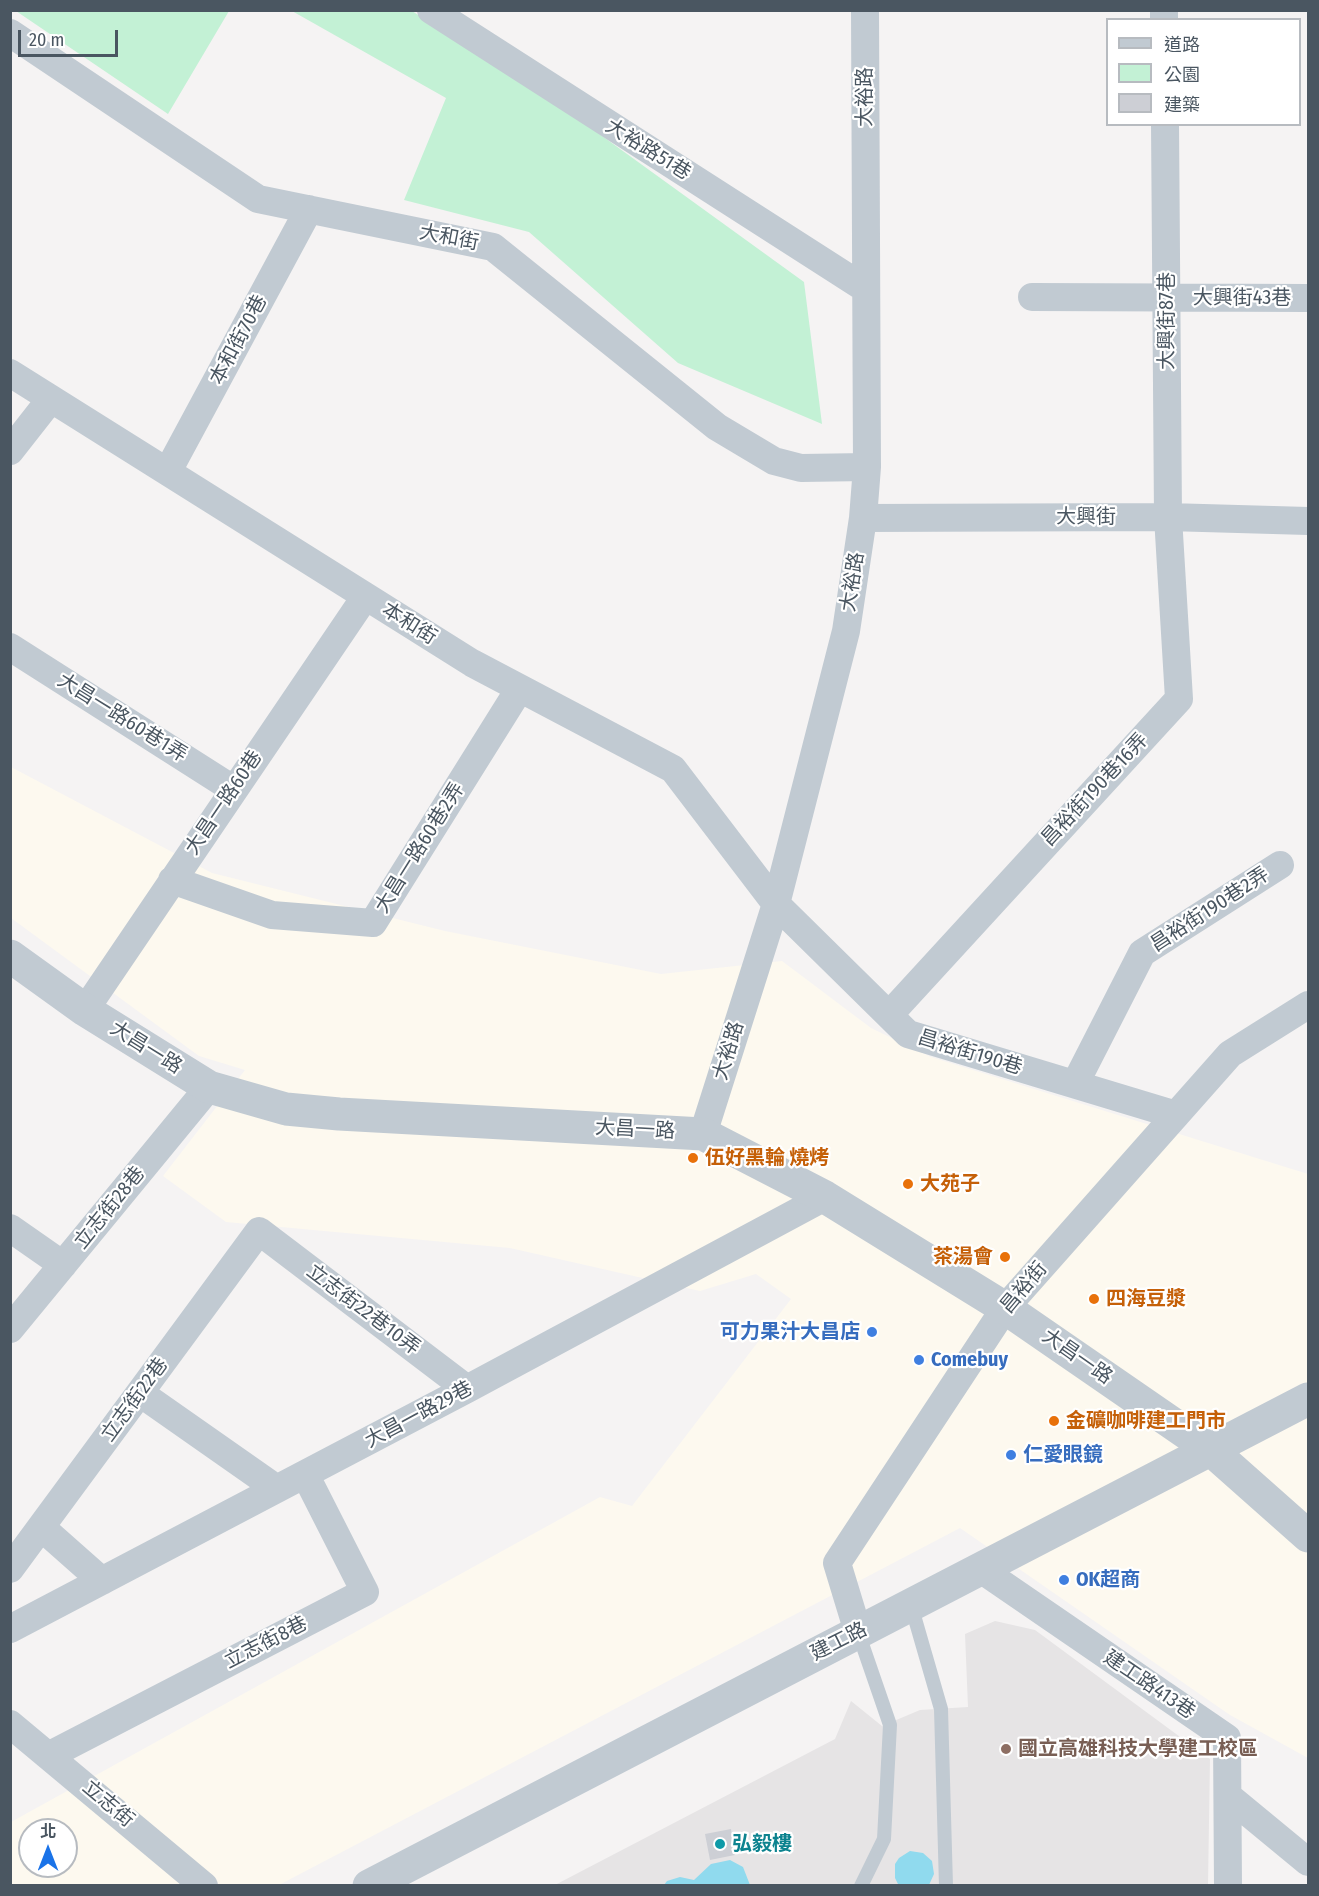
<!DOCTYPE html>
<html>
<head>
<meta charset="utf-8">
<style>
	body { margin:0 }
	#map { position:relative; width:1319px; height:1896px; overflow:hidden; background:#f5f3f3; font-family:"Fira Sans Condensed","Noto Sans TC",sans-serif }
	canvas { display:block }
	.frame { position:absolute; inset:0; border:12px solid #4a5661; pointer-events:none }
	.legend { position:absolute; left:1106px; top:18px; width:195px; height:108px; box-sizing:border-box; background:#fff; border:2px solid #b7bbc0; margin:0; padding:8px 10px; list-style:none; font-size:18px; color:#4a5661 }
	.legend li { display:flex; align-items:center; gap:12px; height:30px }
	.legend b { width:30px; border:2px solid #b7bbc0 }
	.north { position:absolute; left:18px; top:1818px; width:60px; height:60px; box-sizing:border-box; background:#fff; border:2px solid #b7bbc0; border-radius:50%; rotate:0deg; font-size:16px; font-weight:700; line-height:24px; text-align:center; color:#4a5661 }
	.north::after { content:''; display:block; margin:auto; width:21px; height:27px; background:#1a73e8; clip-path:polygon(50% 0,100% 100%,50% 72%,0 100%) }
	.scale { position:absolute; left:18px; top:30px; width:100px; height:27px; box-sizing:border-box; border:3px solid #4a5661; border-top:0; padding-left:8px; font-size:18px; line-height:21px; white-space:nowrap; color:#4a5661; -webkit-text-stroke:4px #fff; paint-order:stroke }
</style>
</head>
<body>
<div id="map">
<canvas width="1319" height="1896"></canvas>
<div class="frame"></div>
<ul class="legend">
<li><b style="height:8px;background:#c1cad2"></b>道路</li>
<li><b style="height:16px;background:#c3f1d5"></b>公園</li>
<li><b style="height:16px;background:#cdcfd5"></b>建築</li>
</ul>
<div class="north">北</div>
<div class="scale">20 m</div>
</div>
<script>
const ctx = document.querySelector('canvas').getContext('2d');
ctx.lineJoin = 'round';
function fillPath(path, color) { ctx.fillStyle = color; ctx.fill(path, 'evenodd'); }
const poly = rows => new Path2D(rows.map(r => 'M' + r).join(''));
function stroke(path, color, width, dash) { ctx.strokeStyle = color; ctx.lineWidth = width; ctx.lineCap = dash ? 'butt' : 'round'; ctx.setLineDash(dash || []); ctx.stroke(path); }
function label(font, color, halo, rows, align = 'center') {
  ctx.font = font + ' "Fira Sans Condensed","Noto Sans TC",sans-serif'; ctx.lineWidth = 4.5; ctx.setLineDash([]); ctx.textBaseline = 'middle'; ctx.strokeStyle = halo; ctx.fillStyle = color; for (const [text, x, y, turn = 0] of rows) {
    ctx.save(); ctx.translate(x, y); ctx.rotate((+turn || 0) * Math.PI / 180); ctx.textAlign = isNaN(turn) ? turn : align; if (halo) ctx.strokeText(text, 0, 0); ctx.fillText(text, 0, 0); ctx.restore();
  }
}
fillPath(poly([
	[11,767,212,873,445,931,661,974,782,961,871,1028,931,1057,1308,1174,1308,1758,1230,1715,960,1528,279,1885,11,1885,11,1822,600,1497,632,1506,791,1299,756,1274,700,1291,510,1248,226,1222,163,1176,245,1070,199,1056,11,918],
	[30,1830,66,1830,66,1866,30,1866]
]), '#fdf9ef');
fillPath(poly([
	[995,1621,1035,1630,1210,1759,1208,1885,553,1886,835,1739,851,1701,882,1726,920,1710,968,1707,965,1634]
]), '#e6e4e5');
fillPath(poly([
	[16,11,229,11,168,114],
	[292,11,412,11,569,112,804,282,822,424,678,363,529,232,404,200,446,98]
]), '#c3f1d5');
fillPath(poly([
	[910,1851,923,1853,932,1861,934,1874,929,1885,898,1884,895,1878,895,1864,899,1858],
	[730,1860,743,1867,750,1885,664,1885,667,1881,680,1877,694,1880,711,1864]
]), '#90daee');
fillPath(poly([
	[731,1829,735,1855,710,1860,705,1834]
]), '#cdcfd5');
stroke(poly([
	[911,1605,941,1709,946,1886],
	[858,1632,890,1725,884,1839,861,1886]
]), '#c1cad2', 14);
stroke(poly([
	[431,10,866,289],
	[1164,10,1164,20],
	[10,33,258,199,493,247,717,427,774,461,801,468,867,467],
	[1032,297,1308,298],
	[10,373,472,663,673,769,776,904,908,1034,1176,1115],
	[10,451,50,400],
	[168,471,309,209],
	[863,518,1168,517,1308,521],
	[10,647,233,789],
	[172,880,272,915,373,923,520,688],
	[85,1010,365,597],
	[889,1015,1179,699,1168,517,1165,124],
	[1075,1084,1142,953,1280,865],
	[703,1134,776,904,846,631,863,518,867,467,865,10],
	[10,1228,63,1265],
	[10,1329,209,1087],
	[140,1393,277,1489],
	[41,1527,102,1581],
	[979,1568,1227,1738,1228,1886],
	[10,1569,259,1231,467,1389],
	[10,1629,467,1389,825,1197],
	[858,1632,837,1563,1005,1308,1230,1054,1308,1005],
	[10,1724,204,1886],
	[50,1755,365,1592,305,1474],
	[1228,1796,1308,1862]
]), '#c1cad2', 28);
stroke(poly([
	[10,956,85,1010,209,1087,286,1109,339,1114,703,1134,825,1197,1005,1308,1211,1450,1308,1536],
	[369,1886,1308,1399]
]), '#c1cad2', 33);
for (const [x, y, r, color] of [
	[693,1158,6,"#e8710a"],
	[908,1184,6,"#e8710a"],
	[1005,1257,6,"#e8710a"],
	[1094,1299,6,"#e8710a"],
	[872,1332,6,"#3f7fe0"],
	[919,1360,6,"#3f7fe0"],
	[1054,1421,6,"#e8710a"],
	[1011,1455,6,"#3f7fe0"],
	[1064,1580,6,"#3f7fe0"],
	[1006,1749,6,"#8d6e63"],
	[720,1844,6,"#0f9aa8"]
]) { const dot = new Path2D(); dot.arc(x, y, r, 0, 2 * Math.PI); ctx.fillStyle = color; ctx.fill(dot); stroke(dot, '#fff', 2); }
label('20px', '#4a5661', '#fff', [
	["大裕路",865,97,-90],
	["大裕路51巷",648,150,32],
	["大和街",449,238,11],
	["大興街43巷",1242,298],
	["大興街87巷",1167,321,-90],
	["本和街70巷",239,340,-62],
	["大興街",1086,517],
	["大裕路",853,582,-81],
	["本和街",409,624,32],
	["大昌一路60巷1弄",122,718,32],
	["昌裕街190巷16弄",1095,790,-47],
	["大昌一路60巷",224,803,-56],
	["大昌一路60巷2弄",420,848,-58],
	["昌裕街190巷2弄",1210,910,-33],
	["大昌一路",146,1048,32],
	["大裕路",729,1051,-73],
	["昌裕街190巷",970,1053,17],
	["大昌一路",635,1130,3],
	["立志街28巷",110,1208,-51],
	["昌裕街",1024,1288,-50],
	["立志街22巷10弄",363,1310,37],
	["大昌一路",1077,1357,35],
	["立志街22巷",135,1400,-54],
	["大昌一路29巷",419,1415,-28],
	["建工路",839,1642,-27],
	["立志街8巷",266,1643,-27],
	["建工路413巷",1149,1685,34],
	["立志街",108,1804,40]
]);
label('bold 20px', '#c56008', '#fff', [
	["伍好黑輪 燒烤",705,1158],
	["大苑子",920,1184],
	["茶湯會",993,1257,"right"],
	["四海豆漿",1106,1299],
	["金礦咖啡建工門市",1066,1421]
], 'left');
label('bold 20px', '#366cbe', '#fff', [
	["可力果汁大昌店",860,1332,"right"],
	["Comebuy",931,1360],
	["仁愛眼鏡",1023,1455],
	["OK超商",1076,1580]
], 'left');
label('bold 20px', '#785e54', '#fff', [
	["國立高雄科技大學建工校區",1018,1749]
], 'left');
label('bold 20px', '#0d838f', '#fff', [
	["弘毅樓",732,1844]
], 'left');
</script>
</body>
</html>
